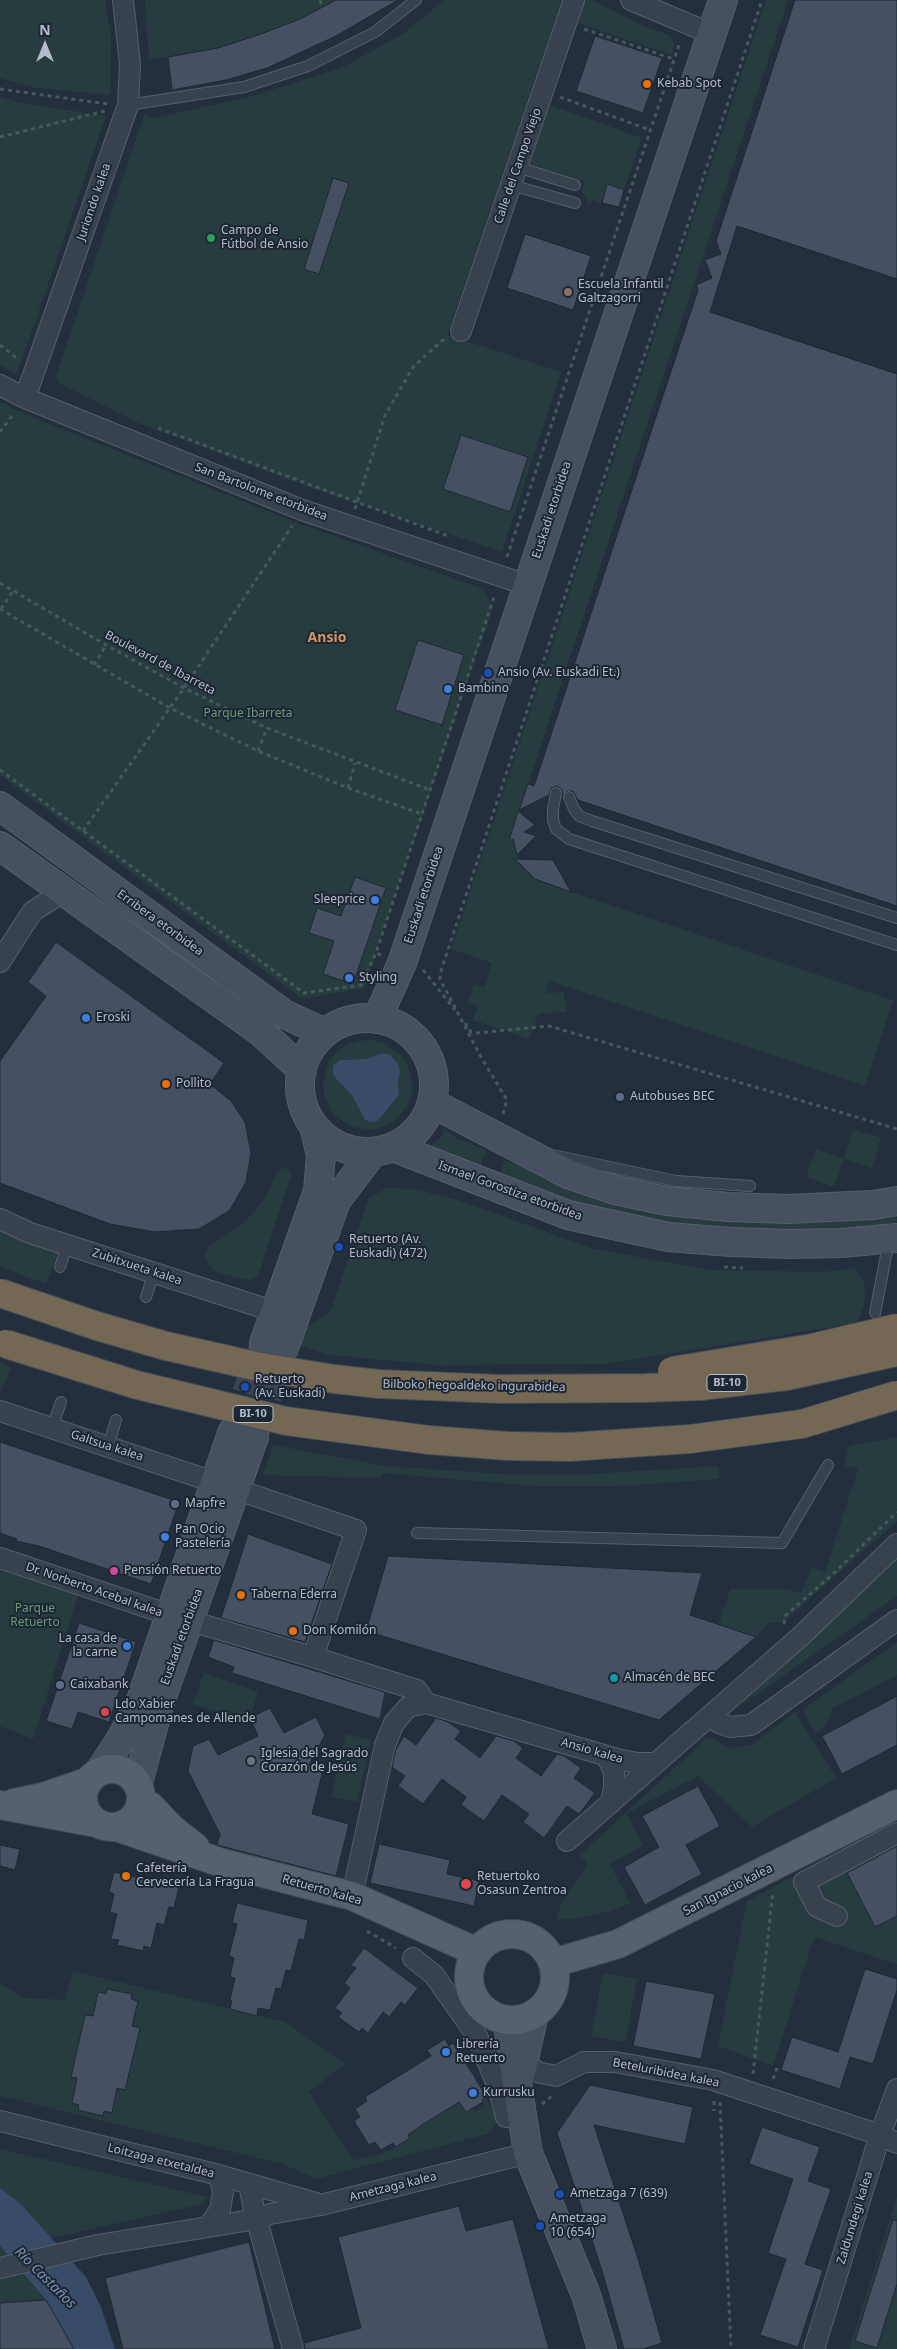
<!DOCTYPE html>
<html>
<head>
<meta charset="utf-8">
<style>
	body { margin:0 }
	#map { position:relative; width:897px; height:2349px; overflow:hidden; background:#242f3e; font-family:"Noto Sans",sans-serif }
	canvas { display:block }
	.north { position:absolute; left:20px; top:20px; width:50px; height:50px; -webkit-text-stroke:4px #1d2633; paint-order:stroke; rotate:0deg; font-size:14px; font-weight:700; line-height:20px; text-align:center; color:#b4bcc9 }
	.north::after { content:''; display:block; margin:auto; width:18px; height:22px; background:#b4bcc9; clip-path:polygon(50% 0,100% 100%,50% 72%,0 100%) }
</style>
</head>
<body>
<div id="map">
<canvas width="897" height="2349"></canvas>
<div class="north">N</div>
</div>
<script>
const ctx = document.querySelector('canvas').getContext('2d');
ctx.lineJoin = 'round';
function fillPath(path, color) { ctx.fillStyle = color; ctx.fill(path, 'evenodd'); }
const poly = rows => new Path2D(rows.map(r => 'M' + r).join(''));
function stroke(path, color, width, dash) { ctx.strokeStyle = color; ctx.lineWidth = width; ctx.lineCap = dash ? 'butt' : 'round'; ctx.setLineDash(dash || []); ctx.stroke(path); }
function label(font, color, halo, rows, align = 'center') {
  ctx.font = font + ' "Noto Sans",sans-serif'; ctx.lineWidth = 4; ctx.setLineDash([]); ctx.textBaseline = 'middle'; ctx.strokeStyle = halo; ctx.fillStyle = color; for (const [text, x, y, turn = 0] of rows) {
    ctx.save(); ctx.translate(x, y); ctx.rotate((+turn || 0) * Math.PI / 180); ctx.textAlign = isNaN(turn) ? turn : align; if (halo) ctx.strokeText(text, 0, 0); ctx.fillText(text, 0, 0); ctx.restore();
  }
}
fillPath(poly([
	[0,0,105,0,111,37,110,95,37,88,0,78],
	[145,0,336,0,300,19,259,35,218,48,149,60],
	[444,0,562,0,447,335,561,372,502,552,314,489,138,423,61,384,56,377,144,115,152,118,246,98,341,68,404,33],
	[585,0,592,0,639,24,671,36,674,46,672,55,578,23],
	[766,0,788,0,517,817,513,830,513,841,520,864,535,879,547,884,893,1000,865,1086,549,981,546,993,564,992,566,1012,538,1014,529,1039,473,1020,478,1005,468,1002,474,984,485,987,492,963,451,949],
	[0,97,22,103,106,116,17,374,0,365],
	[547,104,642,138,624,190,607,184,602,203,592,200,589,204,582,192,585,181,527,164],
	[0,402,22,413,295,522,483,589,493,607,364,988,302,999,0,775],
	[370,1040,382,1042,402,1055,408,1066,413,1089,410,1101,398,1118,390,1124,370,1130,349,1126,333,1113,324,1094,323,1084,329,1062,336,1053,346,1045,358,1041],
	[383,1053,390,1055,400,1072,398,1083,399,1095,392,1105,376,1122,371,1122,365,1120,353,1097,338,1081,340,1060,365,1059],
	[445,1129,457,1139,487,1150,478,1170,429,1147,442,1136],
	[853,1129,881,1138,872,1168,844,1159,834,1187,806,1177,816,1149,844,1159],
	[505,1160,552,1178,894,1214,897,1220,896,1225,764,1236,619,1218,498,1178],
	[283,1168,289,1169,291,1176,258,1276,250,1280,241,1279,213,1271,208,1264,205,1256,208,1247,244,1223,265,1199,277,1171],
	[387,1188,415,1189,461,1201,594,1249,712,1270,823,1272,855,1268,865,1285,864,1305,857,1323,606,1364,438,1365,330,1355,300,1346,305,1328,330,1312,369,1198],
	[0,1228,59,1250,46,1284,0,1267],
	[0,1363,11,1367,0,1396],
	[897,1437,897,1521,783,1622,768,1623,756,1637,719,1624,730,1589,783,1589,801,1593,812,1568,825,1572,858,1469,844,1465,849,1446],
	[273,1445,385,1466,503,1474,575,1475,718,1466,720,1479,622,1486,535,1486,383,1473,381,1478,263,1475],
	[897,1558,897,1596,736,1709,887,1567],
	[0,1567,79,1593,33,1739,0,1726],
	[897,1642,897,1675,832,1709,825,1727,816,1733,802,1710],
	[204,1673,258,1692,248,1723,193,1704],
	[795,1712,836,1778,752,1827,698,1776,627,1813,643,1846,610,1864,630,1903,611,1911,574,1919,557,1919,561,1903,588,1864,580,1855,706,1739,714,1738,722,1745,735,1748,751,1745],
	[346,1734,371,1740,357,1802,331,1797],
	[897,1822,897,1964,814,1937,773,2066,718,2046,747,1901],
	[73,1971,285,2022,345,2064,309,2092,353,2160,380,2155,396,2147,410,2138,408,2135,422,2126,420,2122,459,2102,466,2112,472,2109,475,2112,485,2106,482,2100,486,2097,493,2113,498,2116,495,2126,487,2134,316,2179,283,2164,0,2096,0,1984,25,1998,65,2000],
	[603,1973,637,1979,625,2042,591,2036],
	[0,2149,208,2197,203,2204,51,2238,20,2203,0,2188],
	[897,2197,897,2349,849,2349],
	[0,2246,46,2300,0,2303]
]), '#263c3f');
fillPath(poly([
	[384,1053,390,1055,398,1064,400,1072,398,1083,399,1095,381,1117,376,1122,371,1122,365,1120,353,1097,333,1075,333,1066,340,1060,365,1059],
	[0,2188,20,2203,86,2277,100,2305,115,2349,74,2349,46,2300,0,2246]
]), '#394c67');
const building = poly([
	[336,0,398,0,336,36,267,68,226,80,172,90,168,57,218,48,261,34,300,19,336,0],
	[795,0,897,0,897,279,737,226,710,312,897,374,897,906,578,800,573,791,567,791,563,795,562,790,558,786,551,788,549,795,519,810,528,784,534,786,698,290,696,285,712,278,705,260,721,254,716,241,795,0],
	[595,36,662,58,643,113,576,91,595,36],
	[333,178,349,183,319,274,304,269,333,178],
	[607,184,624,190,619,207,602,203,607,184],
	[525,234,591,256,573,310,507,288,525,234],
	[461,435,528,457,510,512,443,489,461,435],
	[418,640,464,655,442,725,395,710,418,640],
	[518,811,535,825,524,832,536,836,517,855,513,839,509,841,518,811],
	[515,859,553,860,571,892,535,879,515,859],
	[355,877,386,888,353,984,323,974,334,941,309,933,317,908,341,916,355,877],
	[56,942,224,1063,210,1084,231,1101,245,1122,251,1153,246,1182,230,1210,199,1229,155,1232,110,1224,0,1183,0,1061,46,996,28,982,56,942],
	[0,1442,179,1502,151,1584,39,1546,16,1541,17,1539,0,1533,0,1442],
	[248,1534,332,1564,305,1642,221,1618,248,1534],
	[388,1556,702,1573,690,1615,756,1637,659,1720,366,1631,388,1556],
	[79,1623,136,1642,109,1722,78,1712,72,1729,46,1721,79,1623],
	[214,1640,385,1692,380,1719,232,1673,234,1667,208,1657,214,1640],
	[897,1696,897,1745,842,1774,822,1736,897,1696],
	[270,1708,284,1733,316,1717,325,1735,309,1765,323,1770,312,1814,349,1824,336,1876,217,1845,220,1834,188,1771,193,1746,209,1739,218,1755,258,1736,250,1718,270,1708],
	[436,1718,448,1722,461,1731,455,1739,480,1758,496,1736,514,1741,523,1748,516,1758,541,1776,557,1754,564,1756,581,1768,574,1778,595,1793,579,1814,567,1806,544,1838,523,1822,529,1814,502,1795,484,1821,461,1805,466,1797,442,1779,423,1804,398,1786,405,1776,392,1767,396,1749,404,1736,416,1745,436,1718],
	[698,1786,720,1826,686,1845,702,1874,645,1905,624,1867,659,1847,642,1816,698,1786],
	[379,1844,450,1860,447,1874,479,1881,474,1906,370,1883,379,1844],
	[0,1845,20,1849,15,1870,0,1866,0,1845],
	[897,1846,897,1916,875,1927,847,1873,897,1846],
	[114,1872,179,1887,174,1908,169,1907,164,1925,157,1923,151,1948,144,1946,143,1951,117,1945,119,1940,111,1939,117,1914,110,1912,114,1894,109,1892,114,1872],
	[237,1903,308,1920,304,1940,299,1939,291,1971,286,1970,281,1989,276,1988,270,2010,258,2008,257,2016,230,2009,232,2001,230,2000,235,1978,230,1977,234,1958,229,1956,237,1924,232,1923,237,1903],
	[364,1948,418,1988,405,2005,401,2002,389,2017,383,2012,368,2033,362,2028,359,2032,338,2017,342,2013,335,2008,350,1988,344,1983,356,1968,351,1965,364,1948],
	[865,1969,897,1979,897,1990,873,2064,850,2057,840,2089,781,2070,792,2037,838,2052,865,1969],
	[646,1981,715,1994,701,2059,633,2046,646,1981],
	[107,1989,132,1994,131,1999,138,2001,132,2026,140,2028,125,2090,117,2088,112,2113,104,2111,103,2116,78,2110,79,2105,72,2103,77,2078,71,2077,85,2015,93,2016,98,1992,106,1994,107,1989],
	[445,2039,449,2046,453,2043,474,2076,486,2097,482,2100,483,2102,466,2112,459,2102,422,2125,408,2135,410,2138,396,2147,393,2143,381,2150,375,2142,369,2145,354,2121,360,2117,355,2109,367,2101,365,2097,431,2056,427,2050,445,2039],
	[590,2085,693,2107,685,2144,594,2125,639,2262,662,2343,643,2349,624,2349,603,2274,557,2133,590,2085],
	[762,2127,820,2147,808,2181,831,2189,805,2264,823,2270,798,2347,760,2335,786,2259,768,2253,793,2179,749,2164,762,2127],
	[459,2206,466,2231,513,2219,549,2349,305,2349,304,2343,361,2328,338,2237,459,2206],
	[893,2220,897,2220,897,2284,877,2348,855,2341,893,2220],
	[249,2242,275,2349,123,2349,105,2278,249,2242],
	[46,2300,74,2349,0,2349,0,2303,46,2300]
]);
fillPath(building, '#455162');
stroke(building, '#1f2835', 1);
stroke(poly([
	[232,1433,264,1344],
	[254,1437,284,1349]
]), '#3a4453', 28, [28, 14]);
const lane = poly([
	[128,105,244,87,308,66,375,32,416,0],
	[517,167,575,185],
	[511,185,575,203],
	[556,793,553,809,553,820,556,829,569,839,897,945],
	[569,797,574,809,579,816,592,821,897,918],
	[553,1155,676,1181,750,1186],
	[60,1267,67,1245],
	[146,1297,154,1273],
	[875,1313,889,1240],
	[52,1428,61,1402],
	[108,1447,116,1420],
	[417,1533,782,1543,828,1465]
]);
const street = poly([
	[631,0,712,34],
	[461,331,574,0],
	[0,385,25,398,302,510,527,585],
	[25,398,128,105,130,64,123,0],
	[0,962,32,912,64,891],
	[0,1219,30,1233,276,1312],
	[0,1411,214,1482],
	[235,1489,356,1530,313,1657,417,1690,426,1703],
	[0,1558,170,1615,313,1657],
	[711,1715,719,1723,730,1727,751,1725,897,1620],
	[607,1756,614,1772,614,1788,611,1803],
	[567,1841,656,1763],
	[352,1896,385,1745,394,1723,408,1707,426,1703,621,1760,638,1763,656,1763,801,1636,897,1544],
	[837,1916,817,1907,804,1882,897,1833],
	[413,1958,434,1975,477,2036,498,2087,506,2117,522,2116],
	[523,2059,537,2072,556,2076,584,2062,615,2062,713,2080,880,2135,897,2143],
	[0,2121,219,2175,316,2203],
	[249,2184,254,2210,293,2349],
	[209,2226,220,2210,223,2192,219,2175],
	[0,2268,98,2245,257,2219,270,2214,321,2205,528,2153],
	[814,2349,880,2135,897,2089]
]);
const secondary = poly([
	[0,806,284,1014,325,1033],
	[0,846,261,1032,302,1070],
	'300 1085a67 67 0 1 1 134 0a67 67 0 1 1-134 0Z',
	[377,1019,402,963,723,0],
	[432,1103,568,1174,615,1190,667,1201,728,1207,787,1209,873,1205,897,1201],
	[393,1147,568,1215,668,1237,731,1242,790,1244,841,1243,897,1238],
	[264,1343,318,1191,321,1155,314,1126],
	[284,1348,336,1201,373,1152],
	[100,1771,121,1739,141,1700,232,1433],
	[138,1783,159,1705,254,1437],
	[507,2020,528,2153,586,2295,602,2349],
	[521,2072,534,2014]
]);
const primary = poly([
	'83 1798a29 29 0 1 1 58 0a29 29 0 1 1-58 0Z',
	[14,1803,43,1797,87,1782],
	[141,1803,150,1806,172,1829,195,1847],
	[0,1805,96,1823],
	[117,1827,219,1862,352,1896,477,1952],
	'469 1977a43 43 0 1 1 86 0a43 43 0 1 1-86 0Z',
	[553,1963,618,1944,897,1804]
]);
const highway = poly([
	[508,1446,569,1447,690,1439,802,1424]
]);
stroke(lane, '#565f6c', 12);
stroke(street, '#565f6c', 22);
stroke(secondary, '#565f6c', 30);
stroke(primary, '#414a57', 30);
stroke(highway, '#434c59', 30);
stroke(poly([
	[320,0,323,7],
	[584,29,674,59],
	[0,89,108,104],
	[560,97,650,130],
	[0,137,105,111],
	[0,345,19,360],
	[158,428,448,536],
	[0,432,14,413],
	[355,509,385,415,414,366,444,339],
	[507,557,680,42],
	[0,583,106,645,184,688,267,728,430,790],
	[0,609,170,708,258,751,348,788,422,814],
	[1,609,13,591],
	[94,665,106,645],
	[258,751,267,728],
	[0,770,304,993,361,985,376,953],
	[348,788,355,763],
	[83,831,184,688,292,526],
	[381,955,376,953,495,594],
	[423,970,455,1010],
	[465,1023,471,1032,477,1033,549,1026,897,1129],
	[503,1114,507,1100,481,1057,440,979,440,974,762,0],
	[724,1267,743,1268],
	[784,1624,785,1616,834,1573,897,1512],
	[367,1931,396,1948],
	[753,2074,773,1891],
	[773,2079,777,2068],
	[714,2101,714,2111],
	[720,2102,731,2349],
	[542,2104,553,2095]
]), '#44595c', 3, [4, 4]);
stroke(lane, '#38414e', 10);
stroke(street, '#38414e', 20);
stroke(secondary, '#465061', 28);
stroke(primary, '#56606e', 28);
stroke(highway, '#746855', 28);
const highwayBridge = poly([
	[0,1293,97,1326,166,1346,255,1366,334,1379,379,1384,500,1389,645,1388,701,1386,787,1376,897,1352],
	[6,1344,137,1385,286,1421,429,1440,508,1446],
	[672,1371,812,1348,897,1328],
	[802,1424,897,1395]
]);
stroke(highwayBridge, '#434c59', 30, []);
stroke(highwayBridge, '#746855', 28);
for (const [x, y, r, color] of [
	[647,84,5,"#e8710a"],
	[211,238,5,"#2e9e5b"],
	[568,292,5,"#8d6e63"],
	[488,673,5,"#1a4fb4"],
	[448,689,5,"#3f7fe0"],
	[375,900,5,"#3f7fe0"],
	[349,978,5,"#3f7fe0"],
	[86,1018,5,"#3f7fe0"],
	[166,1084,5,"#e8710a"],
	[620,1097,5,"#5c6f8a"],
	[339,1247,5,"#1a4fb4"],
	[245,1387,5,"#1a4fb4"],
	[175,1504,5,"#5c6f8a"],
	[165,1537,5,"#3f7fe0"],
	[114,1571,5,"#d1479c"],
	[241,1595,5,"#e8710a"],
	[293,1631,5,"#e8710a"],
	[127,1646,5,"#3f7fe0"],
	[614,1678,5,"#0f9aa8"],
	[60,1685,5,"#5c6f8a"],
	[105,1712,5,"#e0444e"],
	[251,1761,5,"#6b7280"],
	[126,1876,5,"#e8710a"],
	[466,1884,6,"#e0444e"],
	[446,2052,5,"#3f7fe0"],
	[473,2093,5,"#3f7fe0"],
	[560,2194,5,"#1a4fb4"],
	[540,2226,5,"#1a4fb4"]
]) { const dot = new Path2D(); dot.arc(x, y, r, 0, 2 * Math.PI); ctx.fillStyle = color; ctx.fill(dot); stroke(dot, '#1d2633', 2); }
for (const [x, y, w] of [
	[727,1383,40],
	[253,1414,40]
]) { const box = new Path2D(); box.roundRect(x - w / 2, y - 8.5, w, 17, 4); ctx.fillStyle = '#1d2633'; ctx.fill(box); stroke(box, '#b4bcc9', 1); }
label('bold 11px', '#b4bcc9', null, [
	["BI-10",727,1383],
	["BI-10",253,1414]
]);
label('12px', '#b4bcc9', '#1d2633', [
	["Kebab Spot",657,84],
	["Campo de",221,231],
	["Fútbol de Ansio",221,245],
	["Escuela Infantil",578,285],
	["Galtzagorri",578,299],
	["Ansio (Av. Euskadi Et.)",498,673],
	["Bambino",458,689],
	["Sleeprice",365,900,"right"],
	["Styling",359,978],
	["Eroski",96,1018],
	["Pollito",176,1084],
	["Autobuses BEC",630,1097],
	["Retuerto (Av.",349,1240],
	["Euskadi) (472)",349,1254],
	["Retuerto",255,1380],
	["(Av. Euskadi)",255,1394],
	["Mapfre",185,1504],
	["Pan Ocio",175,1530],
	["Pastelería",175,1544],
	["Pensión Retuerto",124,1571],
	["Taberna Ederra",251,1595],
	["Don Komilón",303,1631],
	["La casa de",117,1639,"right"],
	["la carne",117,1653,"right"],
	["Almacén de BEC",624,1678],
	["Caixabank",70,1685],
	["Ldo Xabier",115,1705],
	["Campomanes de Allende",115,1719],
	["Iglesia del Sagrado",261,1754],
	["Corazón de Jesús",261,1768],
	["Cafetería",136,1869],
	["Cervecería La Fragua",136,1883],
	["Retuertoko",477,1877],
	["Osasun Zentroa",477,1891],
	["Librería",456,2045],
	["Retuerto",456,2059],
	["Kurrusku",483,2093],
	["Ametzaga 7 (639)",570,2194],
	["Ametzaga",550,2219],
	["10 (654)",550,2233]
], 'left');
label('12px', '#b4bcc9', '#1d2633', [
	["Calle del Campo Viejo",518,166,-71],
	["Juriondo kalea",94,202,-71],
	["San Bartolome etorbidea",261,492,21],
	["Euskadi etorbidea",552,510,-72],
	["Boulevard de Ibarreta",160,663,28],
	["Euskadi etorbidea",424,895,-72],
	["Erribera etorbidea",160,923,36],
	["Ismael Gorostiza etorbidea",510,1191,20],
	["Zubitxueta kalea",137,1267,18],
	["Bilboko hegoaldeko ingurabidea",474,1386,1],
	["Galtsua kalea",107,1446,18],
	["Dr. Norberto Acebal kalea",94,1590,19],
	["Euskadi etorbidea",182,1637,-70],
	["Ansio kalea",592,1751,16],
	["Retuerto kalea",322,1890,16],
	["San Ignacio kalea",728,1890,-27],
	["Beteluribidea kalea",666,2073,11],
	["Loitzaga etxetaldea",161,2161,14],
	["Ametzaga kalea",393,2187,-14],
	["Zaldundegi kalea",855,2218,-73]
]);
label('12px', '#6b9a76', '#1d2633', [
	["Parque Ibarreta",248,714],
	["Parque",35,1609],
	["Retuerto",35,1623]
]);
label('bold 14px', '#d59563', '#1d2633', [
	["Ansio",327,638]
]);
label('italic 14px', '#7c92b1', '#1d2633', [
	["Río Castaños",45,2278,45]
]);
</script>
</body>
</html>
